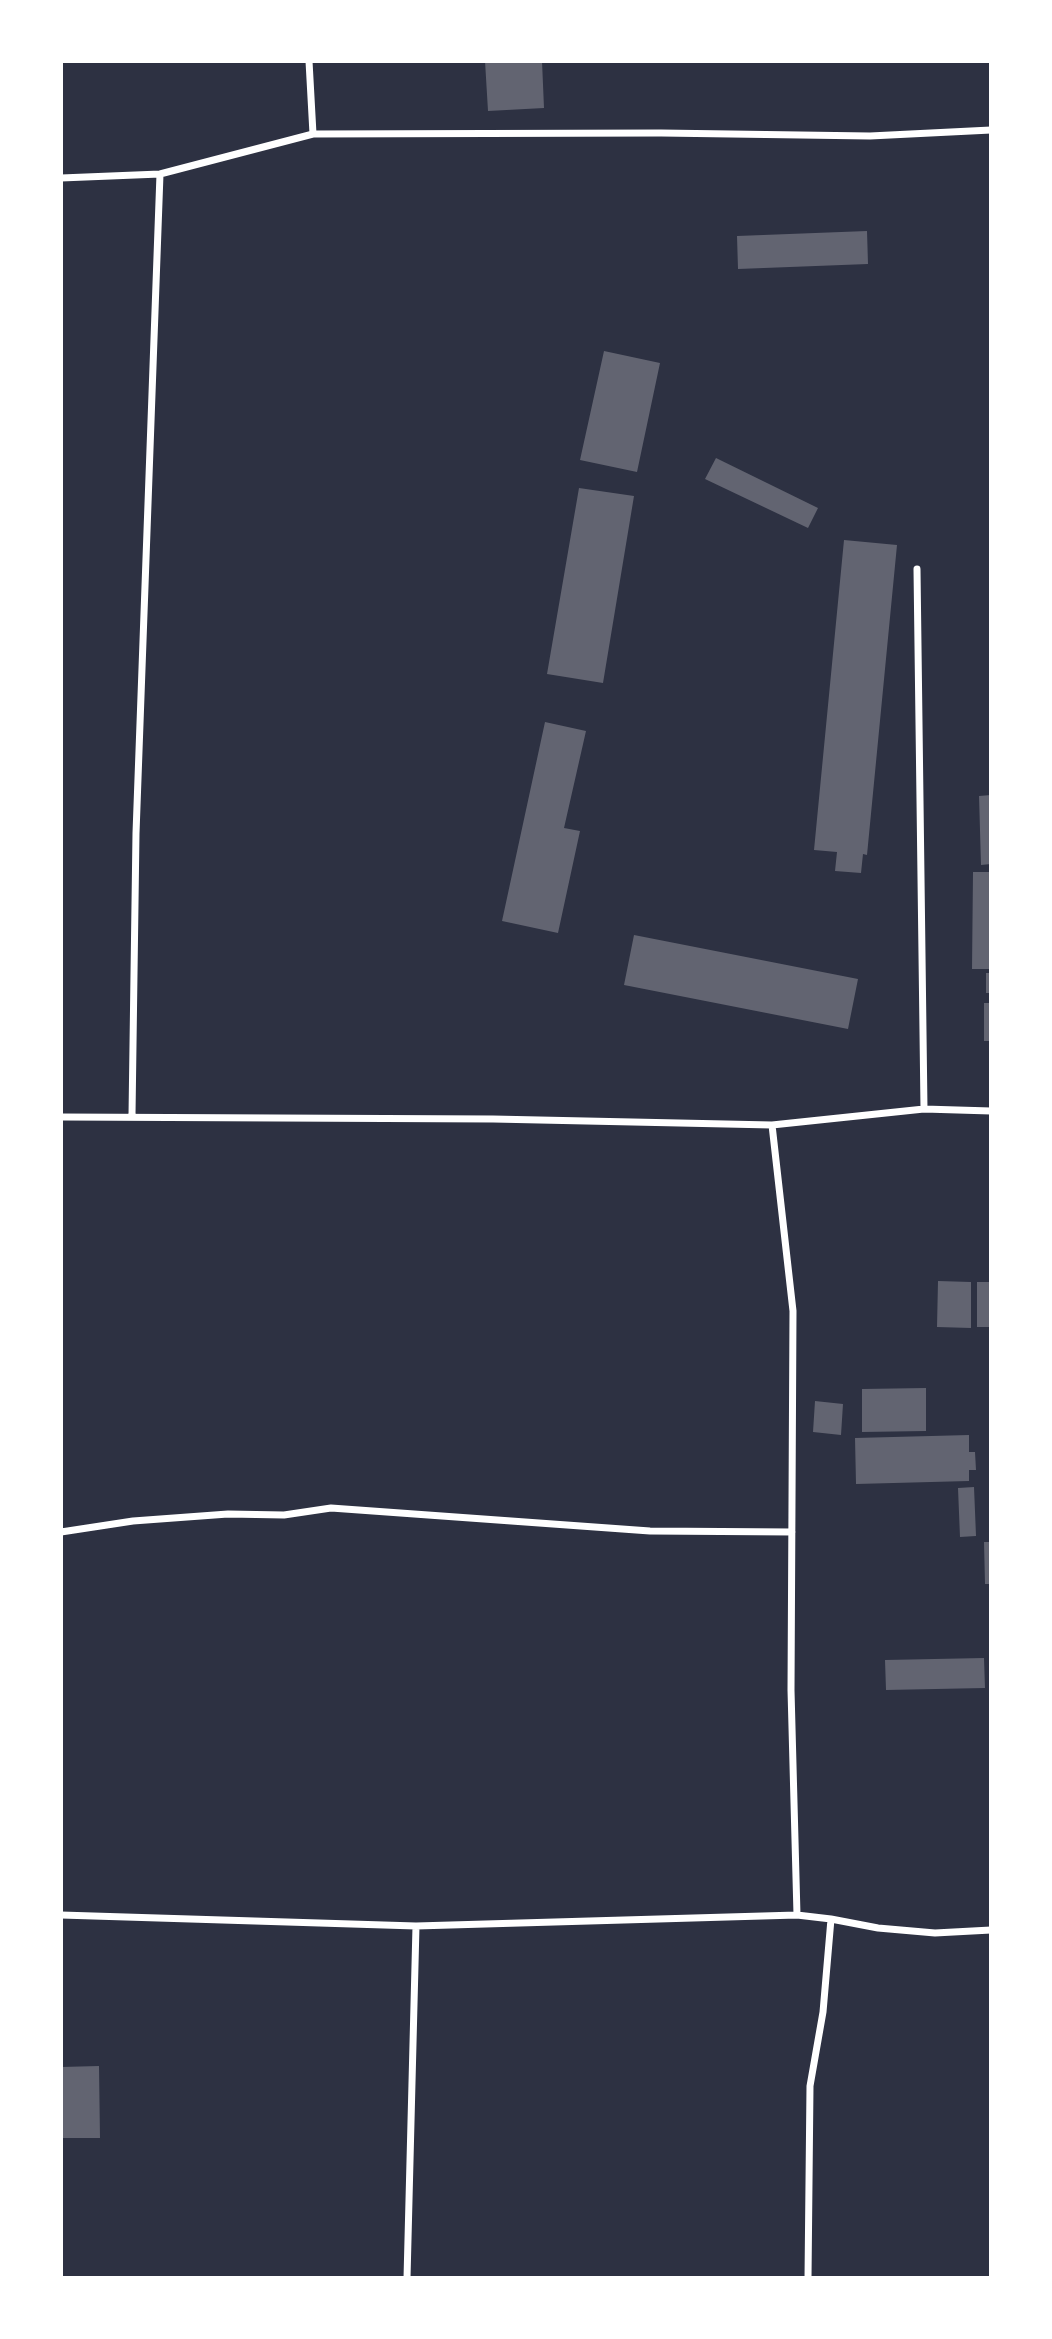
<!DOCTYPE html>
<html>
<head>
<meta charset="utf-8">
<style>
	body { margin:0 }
	#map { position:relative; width:1052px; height:2339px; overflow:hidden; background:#2d3142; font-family:Raleway,sans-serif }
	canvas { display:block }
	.frame { position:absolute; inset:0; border:63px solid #fff; pointer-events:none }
</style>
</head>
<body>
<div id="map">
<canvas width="1052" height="2339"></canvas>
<div class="frame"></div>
</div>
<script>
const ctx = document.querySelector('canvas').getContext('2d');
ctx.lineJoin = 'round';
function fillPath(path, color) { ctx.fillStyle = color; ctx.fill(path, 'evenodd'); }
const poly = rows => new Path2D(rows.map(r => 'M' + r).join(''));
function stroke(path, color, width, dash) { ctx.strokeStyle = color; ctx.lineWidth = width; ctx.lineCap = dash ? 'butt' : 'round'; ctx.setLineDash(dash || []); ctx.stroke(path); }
fillPath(poly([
	[485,61,542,61,544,108,488,111],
	[867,231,868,264,738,269,737,236],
	[604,351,660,363,637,472,580,460],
	[716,458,818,508,808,528,705,479],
	[579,488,634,496,603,683,547,674],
	[844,540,897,545,867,855,863,854,861,873,835,871,837,852,814,850],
	[545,722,586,731,564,828,580,831,558,933,502,921],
	[991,795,991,864,981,865,979,796],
	[973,872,991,872,991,969,972,969],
	[634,935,858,979,848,1029,624,985],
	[986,973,991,973,991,993,986,993],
	[984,1003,991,1003,991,1041,984,1041],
	[938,1281,971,1282,971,1328,937,1327],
	[977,1282,991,1282,991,1327,977,1327],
	[926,1388,926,1431,862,1432,862,1389],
	[815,1401,843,1404,841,1435,813,1432],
	[969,1435,969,1452,975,1452,976,1470,969,1470,969,1481,856,1484,855,1438],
	[974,1487,976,1536,960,1537,958,1488],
	[984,1542,991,1542,991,1584,985,1584],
	[984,1658,985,1688,886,1690,885,1660],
	[99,2066,100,2138,61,2138,61,2067]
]), '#626471');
stroke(poly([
	[309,61,313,134],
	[61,178,160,174,313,134,661,133,870,136,991,130],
	[917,569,924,1109],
	[132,1115,136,833,160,174],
	[61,1117,493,1119,772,1125,924,1109,991,1111],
	[772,1125,793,1311,791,1690,797,1915],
	[61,1532,133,1521,228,1514,284,1515,331,1508,650,1531,792,1532],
	[61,1915,416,1926,797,1915,831,1919,823,2012,810,2086,808,2278],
	[831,1919,878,1928,935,1933,991,1930],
	[407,2278,416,1926]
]), '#fff', 7);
</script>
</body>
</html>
